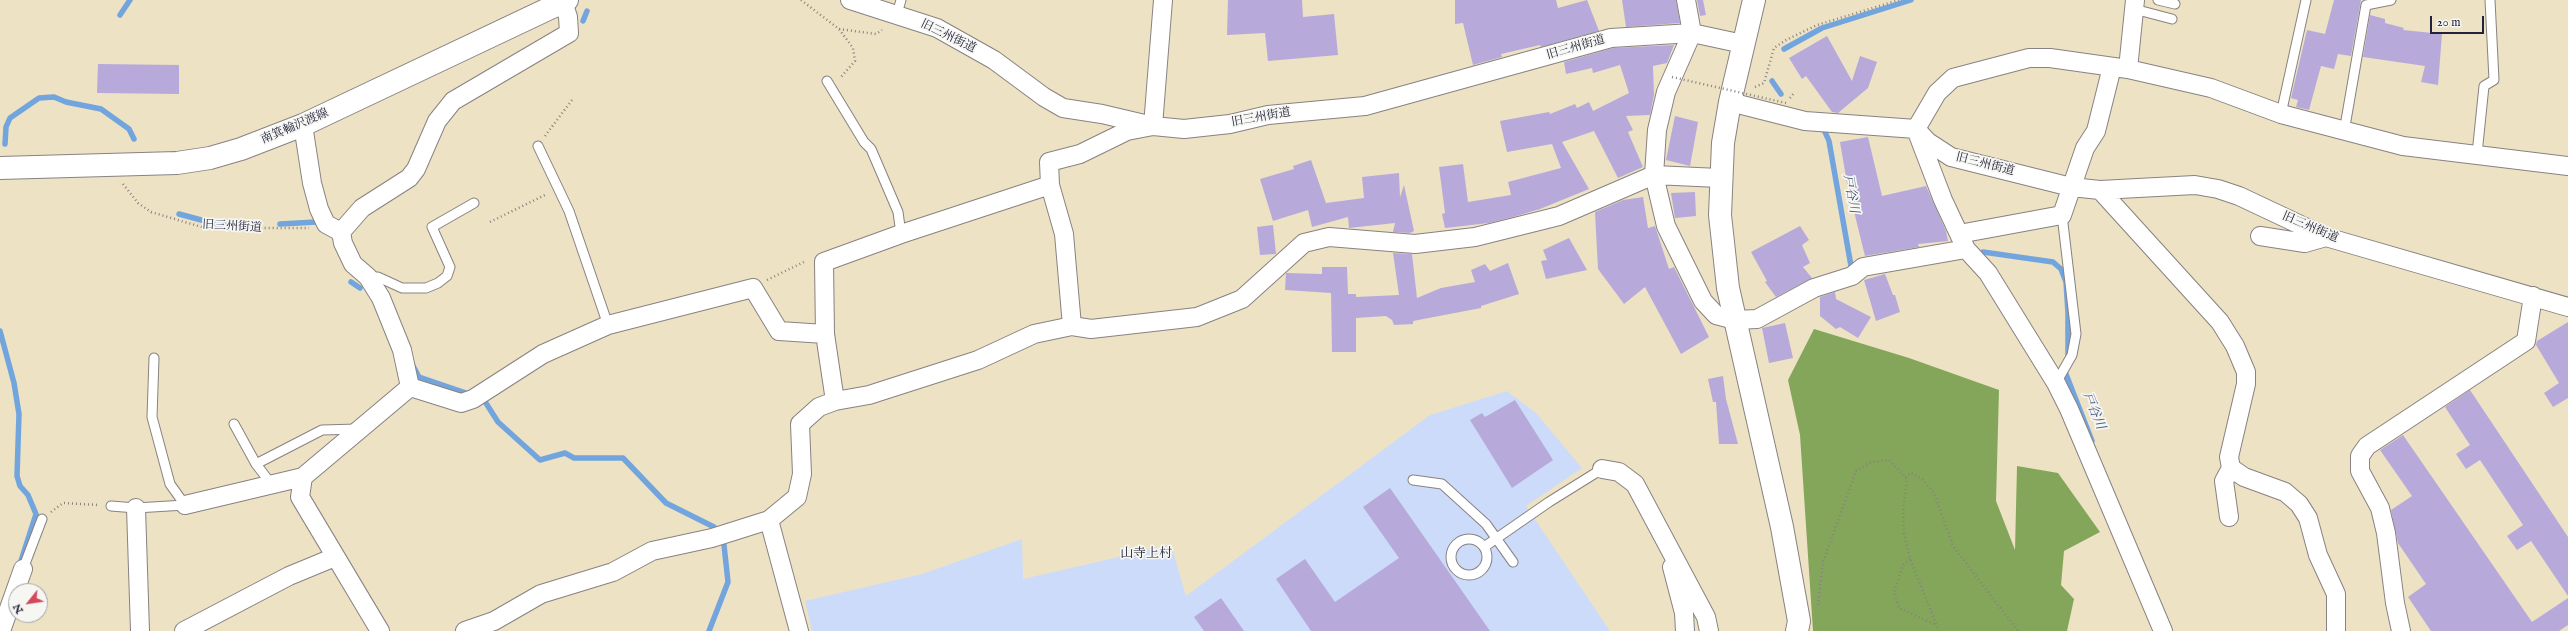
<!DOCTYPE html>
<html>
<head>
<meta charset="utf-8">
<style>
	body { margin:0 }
	#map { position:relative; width:2568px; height:631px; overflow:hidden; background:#ede2c4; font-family:"IM FELL English",serif }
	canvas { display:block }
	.north { position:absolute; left:8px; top:583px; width:40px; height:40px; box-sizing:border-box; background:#f6f6f2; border:1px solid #a1a1a9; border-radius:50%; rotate:240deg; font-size:11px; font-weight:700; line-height:16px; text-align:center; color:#22223b }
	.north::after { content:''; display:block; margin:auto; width:14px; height:18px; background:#d1495b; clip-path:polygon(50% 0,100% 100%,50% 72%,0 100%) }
	.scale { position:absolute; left:2430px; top:16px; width:54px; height:18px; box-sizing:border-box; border:2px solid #22223b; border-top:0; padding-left:5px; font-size:12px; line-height:14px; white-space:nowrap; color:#22223b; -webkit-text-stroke:3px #f6f6f2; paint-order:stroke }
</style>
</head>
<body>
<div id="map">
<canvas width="2568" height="631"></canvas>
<div class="north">N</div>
<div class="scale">20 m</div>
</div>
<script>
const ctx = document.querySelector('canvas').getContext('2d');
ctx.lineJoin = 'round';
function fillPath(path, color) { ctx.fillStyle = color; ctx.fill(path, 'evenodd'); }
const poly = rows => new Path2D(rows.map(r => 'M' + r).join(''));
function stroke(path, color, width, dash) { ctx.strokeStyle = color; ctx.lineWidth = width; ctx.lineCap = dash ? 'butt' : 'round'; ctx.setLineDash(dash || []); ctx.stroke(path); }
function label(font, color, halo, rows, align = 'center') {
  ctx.font = font + ' "IM FELL English","Noto Serif JP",serif'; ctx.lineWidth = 3.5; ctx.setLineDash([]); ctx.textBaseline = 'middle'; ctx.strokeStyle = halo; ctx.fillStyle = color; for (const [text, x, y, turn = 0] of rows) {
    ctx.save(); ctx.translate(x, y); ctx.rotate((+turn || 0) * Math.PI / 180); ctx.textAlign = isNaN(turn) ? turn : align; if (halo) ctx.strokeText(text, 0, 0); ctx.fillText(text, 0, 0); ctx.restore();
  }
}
fillPath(poly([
	[1507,391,1536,413,1582,468,1526,506,1610,631,812,631,805,601,922,574,1022,539,1023,579,1171,545,1186,596,1430,415]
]), '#cddbfa');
fillPath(poly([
	[1814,329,1909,358,1999,390,1996,501,2015,550,2017,466,2058,473,2100,532,2064,551,2061,585,2074,599,2067,631,1813,631,1800,435,1788,380]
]), '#84a65a');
stroke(poly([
	[120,15,130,0],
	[583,21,587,11],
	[1784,49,1822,28,1911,0],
	[1772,81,1781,94],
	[1825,132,1829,141,1851,266,1857,269],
	[5,144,6,127,10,118,39,98,54,97,66,102,101,109,129,129,134,139],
	[179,214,216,224,258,224],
	[280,224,316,222],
	[1983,252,2053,262,2061,269,2066,282,2068,313,2068,355],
	[351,282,360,288],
	[0,331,14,383,19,414,17,476,20,486,28,495,36,514,19,567],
	[412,364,419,377,469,394],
	[2064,369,2092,441],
	[484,400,498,422,540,460,565,453,574,458,623,458,666,503,714,527],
	[709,631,728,582,724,545]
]), '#72a5de', 5.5);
fillPath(poly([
	[1228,0,1302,0,1303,17,1334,14,1338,55,1268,61,1265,33,1227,35],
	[1455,0,1556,0,1558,8,1587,0,1599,31,1541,47,1540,45,1501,54,1502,57,1473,65,1463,23,1455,24],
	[1622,0,1676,0,1680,23,1626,27],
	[1697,0,1703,0,1706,15,1700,16],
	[2334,0,2361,0,2351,56,2338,54,2334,69,2321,66,2309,110,2296,107,2298,100,2291,98,2307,30,2325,34],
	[2370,15,2385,19,2385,23,2404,28,2403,30,2442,34,2438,85,2421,82,2425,66,2363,57],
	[1827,36,1852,81,1860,56,1877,62,1868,88,1838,113,1832,112,1806,76,1802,79,1789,58],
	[1674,45,1667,63,1653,66,1654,95,1650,115,1626,116,1633,130,1628,132,1643,167,1618,178,1594,131,1562,142,1589,189,1540,209,1513,217,1489,223,1445,228,1442,214,1445,213,1439,167,1463,164,1468,202,1511,195,1508,182,1561,168,1552,144,1507,152,1500,121,1549,112,1550,114,1575,104,1577,108,1589,102,1593,111,1629,93,1620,65,1593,73,1592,68,1566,74,1564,62,1613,48],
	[98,64,179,65,179,94,97,93],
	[1675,116,1698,122,1690,166,1666,160],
	[1868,137,1882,196,1926,186,1946,231,1948,241,1918,244,1919,247,1865,256,1847,183,1840,142],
	[1311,160,1326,203,1364,198,1362,177,1399,173,1400,197,1404,185,1414,231,1410,233,1393,232,1395,223,1349,228,1348,217,1312,227,1308,210,1273,221,1260,179,1294,169,1293,166],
	[1695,192,1696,216,1675,218,1671,193],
	[1643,197,1648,228,1655,226,1669,269,1674,267,1709,337,1681,354,1645,287,1624,304,1598,269,1595,212,1623,200],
	[1273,225,1276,254,1260,255,1257,227],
	[1800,226,1809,240,1802,245,1810,263,1803,267,1812,278,1776,297,1765,282,1767,281,1751,252],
	[1569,238,1587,270,1546,279,1541,261,1547,260,1543,250],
	[1393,253,1412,254,1417,298,1441,288,1475,282,1471,270,1485,264,1490,271,1508,263,1519,294,1481,306,1481,308,1413,321,1413,324,1394,325,1392,320,1386,316,1356,318,1356,352,1332,352,1331,293,1285,290,1286,273,1322,274,1322,267,1347,267,1348,294,1356,294,1356,297,1399,295],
	[1885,274,1893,295,1895,295,1900,312,1876,321,1864,280],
	[1835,292,1836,299,1871,317,1858,338,1840,327,1836,329,1820,316,1820,297],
	[2568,322,2568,398,2553,407,2544,393,2559,383,2536,345,2537,341],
	[1785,323,1793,358,1769,363,1762,328],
	[1723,376,1726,399,1738,444,1719,444,1716,402,1713,402,1708,379],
	[2470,390,2568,537,2568,596,2531,541,2517,550,2507,536,2523,525,2480,460,2466,469,2456,454,2470,445,2445,407],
	[1515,400,1553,460,1512,488,1470,420,1482,413,1485,417],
	[2403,435,2532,622,2568,598,2568,625,2559,631,2431,631,2408,597,2426,584,2398,543,2391,510,2412,496,2380,450],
	[1390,488,1490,631,1311,631,1276,579,1305,559,1335,602,1399,558,1363,507],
	[1221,598,1244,631,1204,631,1194,617]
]), '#b7aadb');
const service = poly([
	[2158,0,2175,4],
	[2134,9,2172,19],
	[897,14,901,0],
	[827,81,864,142,871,149,898,212,901,234],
	[2281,114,2306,0],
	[2344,132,2366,5,2391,0],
	[538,146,569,211,608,325],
	[2477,154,2484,86,2494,80,2490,0],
	[368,277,378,277,402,288,426,288,438,283,447,276,450,267,432,227,474,203],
	[154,358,152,417,170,484,185,505],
	[2056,383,2072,355,2076,334,2062,215],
	[234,424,256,464,272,485],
	[256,464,322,430,358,429],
	[1413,480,1442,484,1486,524,1513,562],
	[111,506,136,508,185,505],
	'1451 557a18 18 0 1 1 36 0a18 18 0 1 1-36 0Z',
	[1484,547,1549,502,1602,469],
	[23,569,42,519]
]);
const minor = poly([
	[850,0,937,28,994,60,1044,97,1063,108,1102,114,1153,126,1184,129,1230,124,1268,115,1365,106,1611,38,1692,33,1743,44],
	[1686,0,1692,33,1666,92,1657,130,1654,175,1666,226,1703,301,1716,315,1735,320,1757,319,1814,288,1852,276,1863,267,1966,249],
	[2128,69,2135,0],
	[1730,102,1805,121,1916,129],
	[303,125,312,183,319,209,326,224,341,232],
	[1916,129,1937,93,1953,78,2029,58,2050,58,2128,69,2211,88,2281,114,2403,146,2568,166],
	[1916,129,1928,142,1951,157,2071,187,2100,190,2195,185,2218,189,2239,196,2326,237,2568,307],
	[1917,132,1943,200,1966,249,1988,273,2056,383,2069,409,2163,631],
	[1050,185,1049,162,1080,154,1127,131,1153,126,1163,0],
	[2100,190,2220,322,2235,346,2246,372,2246,384,2229,457,2231,468,2244,477,2285,492,2299,504,2308,518,2318,555,2336,594,2336,631],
	[1959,234,2062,215,2085,148,2096,131,2112,67],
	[2260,236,2305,243,2326,237],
	[410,387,402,350,381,298,368,277,353,264,343,243,341,232,362,208,409,178,416,169,437,121,453,101,569,33,568,17,563,2],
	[410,387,461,403,473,399,543,354,608,325,753,288,779,331,825,334],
	[835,401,825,334,824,262,901,234,1050,185,1064,234,1072,326],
	[1602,469,1619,472,1635,484,1706,617,1709,631],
	[185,505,303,477],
	[136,508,140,631],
	[2229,517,2224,481,2231,468],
	[769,520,799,631],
	[1672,567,1684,613,1685,631],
	[1,631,23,569],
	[184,631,289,576,335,557],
	[380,631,300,497,303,477,410,387],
	[465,631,494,621,541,594,613,572,652,551,712,538,769,520,797,497,802,474,800,424,819,407,835,401,869,395,978,360,1034,334,1072,326,1091,329,1197,317,1242,299,1304,243,1329,237,1415,244,1475,237,1559,216,1654,175,1719,178],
	[2401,631,2395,603,2386,533,2380,508,2360,471,2360,456,2367,446,2526,341,2533,296]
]);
const tertiary = poly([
	[1754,0,1730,102,1723,143,1720,215,1728,288,1782,527,1799,621,1797,631]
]);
const secondary = poly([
	[0,168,177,163,210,158,241,149,303,125,567,0]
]);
stroke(service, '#888280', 11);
stroke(minor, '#888280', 20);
stroke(tertiary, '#888280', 24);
stroke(secondary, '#888280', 24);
stroke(poly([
	[801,0,839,29,853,48,855,61,841,77],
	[839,29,876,34,882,30],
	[1755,87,1764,83,1774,48,1786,40,1817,25,1899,0],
	[1790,98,1794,93],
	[545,136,572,100],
	[123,184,138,203,151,212,205,228,309,228],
	[490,222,547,194],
	[767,280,806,261],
	[1905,477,1911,473,1922,479,1934,493,1953,546,2018,631],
	[51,512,63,503,99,505],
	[1910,559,1903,565,1894,592,1899,608,1936,625],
	[1818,605,1823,562,1856,471,1871,462,1889,460,1907,479,1903,510,1904,534,1910,559,1939,631]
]), '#888280', 2.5, [1, 3]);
stroke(service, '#fff', 9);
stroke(minor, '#fff', 18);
stroke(tertiary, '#fff', 22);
stroke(secondary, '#fff', 22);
stroke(poly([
	[1672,77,1786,103]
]), '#888280', 2.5, [1, 3]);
label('12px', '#22223b', '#f6f6f2', [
	["旧三州街道",948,37,26],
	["旧三州街道",1576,48,-16],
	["旧三州街道",1261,118,-10],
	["南箕輪沢渡線",295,127,-23],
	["旧三州街道",1985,165,14],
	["旧三州街道",232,227,3],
	["旧三州街道",2310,228,23]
]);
label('italic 13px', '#42567c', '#f6f6f2', [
	["戸谷川",1850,194,80],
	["戸谷川",2093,411,68]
]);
label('13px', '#22223b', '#f6f6f2', [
	["山寺上村",1146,554]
]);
</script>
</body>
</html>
